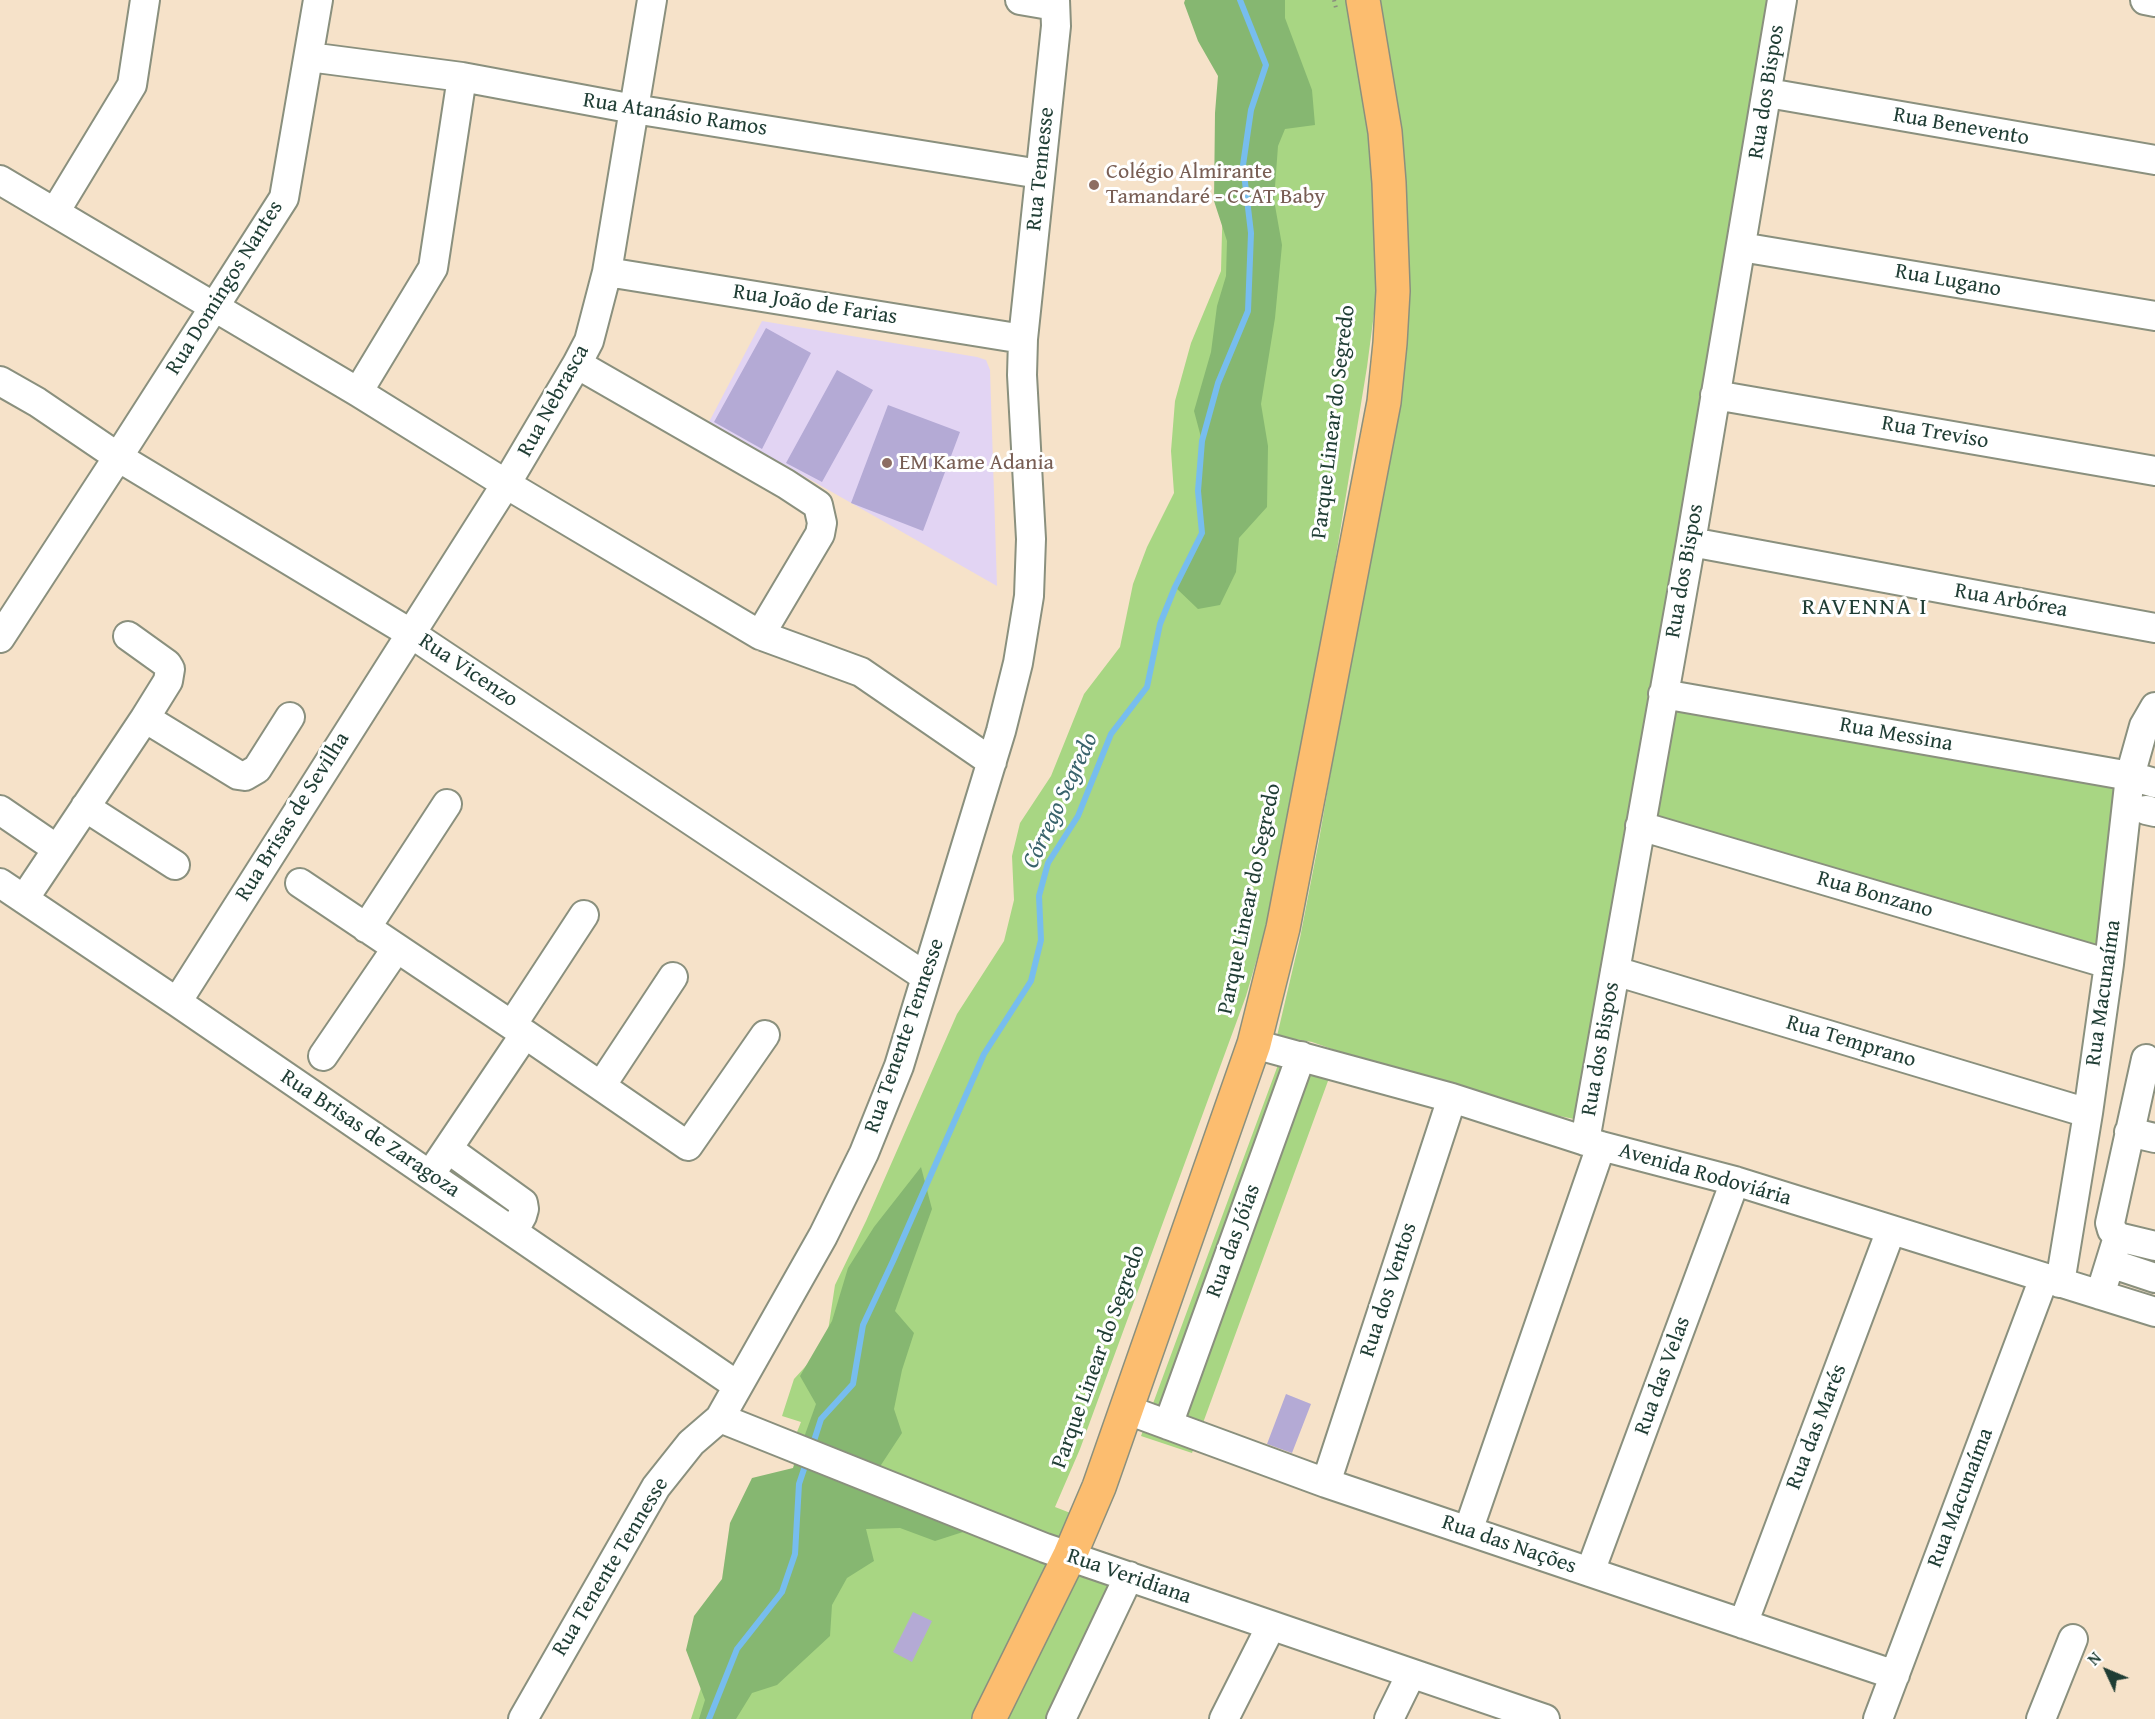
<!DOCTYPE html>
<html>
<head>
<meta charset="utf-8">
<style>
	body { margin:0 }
	#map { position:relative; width:2155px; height:1719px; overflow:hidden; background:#f6e2c9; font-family:"Gentium Book Plus",serif }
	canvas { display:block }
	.north { position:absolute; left:2077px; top:1641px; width:60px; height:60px; -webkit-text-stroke:4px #fff; paint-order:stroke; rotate:314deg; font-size:16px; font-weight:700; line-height:24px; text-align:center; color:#1f3d34 }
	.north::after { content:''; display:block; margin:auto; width:21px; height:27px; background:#1f3d34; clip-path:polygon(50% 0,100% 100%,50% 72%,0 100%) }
</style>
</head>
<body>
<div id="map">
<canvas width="2155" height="1719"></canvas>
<div class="north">N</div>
</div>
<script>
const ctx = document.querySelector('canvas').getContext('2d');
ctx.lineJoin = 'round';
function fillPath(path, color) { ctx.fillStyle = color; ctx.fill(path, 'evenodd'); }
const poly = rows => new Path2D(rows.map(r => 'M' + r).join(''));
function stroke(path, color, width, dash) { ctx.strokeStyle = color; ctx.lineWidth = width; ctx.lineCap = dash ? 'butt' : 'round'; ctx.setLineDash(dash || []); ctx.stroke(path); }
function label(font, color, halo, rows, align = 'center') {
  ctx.font = font + ' "Gentium Book Plus",serif'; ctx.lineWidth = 6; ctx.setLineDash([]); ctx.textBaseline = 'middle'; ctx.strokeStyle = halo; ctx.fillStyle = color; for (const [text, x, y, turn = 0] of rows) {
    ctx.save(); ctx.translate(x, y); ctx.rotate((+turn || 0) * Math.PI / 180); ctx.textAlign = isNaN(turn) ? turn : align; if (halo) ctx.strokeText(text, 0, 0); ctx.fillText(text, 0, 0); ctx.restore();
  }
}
fillPath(poly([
	[762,321,977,357,986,360,990,370,997,586,709,422]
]), '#e2d4f3');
fillPath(poly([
	[1228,0,1352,0,1368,90,1378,253,1375,306,1367,367,1293,819,1272,907,1246,996,1080,1449,1055,1507,1073,1514,971,1719,691,1719,707,1669,792,1508,795,1437,801,1422,782,1416,794,1379,826,1344,835,1285,866,1221,957,1014,1004,941,1014,900,1012,856,1020,823,1051,776,1084,694,1120,647,1133,584,1147,547,1174,493,1171,451,1175,401,1191,343,1221,271],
	[1371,0,1775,0,1651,701,2119,783,2095,949,1635,812,1606,966,1574,1119,1468,1097,1312,1042,1277,1036,1300,938,1319,840,1394,407],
	[1282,1054,1332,1070,1192,1453,1141,1436],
	[1078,1571,1113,1585,1050,1719,1001,1719]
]), '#a8d683');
fillPath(poly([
	[1185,0,1285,0,1285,18,1312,90,1315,125,1285,129,1278,146,1274,200,1282,245,1275,318,1261,404,1268,446,1267,507,1239,538,1236,572,1220,605,1198,609,1175,587,1202,533,1198,491,1202,441,1194,411,1211,352,1217,306,1226,276,1227,241,1214,201,1215,113,1218,76,1198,41,1184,3],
	[921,1167,932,1209,895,1311,914,1333,902,1370,894,1409,902,1433,879,1468,966,1531,935,1541,900,1528,866,1529,874,1561,847,1578,832,1605,830,1636,777,1685,752,1693,736,1719,699,1719,705,1700,686,1650,694,1616,722,1579,730,1523,752,1478,793,1468,816,1404,800,1376,832,1321,848,1268,874,1227]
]), '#86b771');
stroke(poly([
	[812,1447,821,1419,853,1384,863,1325,893,1261,984,1054,1031,981,1041,940,1039,896,1048,863,1078,816,1111,734,1147,687,1160,624,1175,587,1202,533,1198,491,1202,441,1218,383,1248,311,1251,233,1243,165,1251,110,1266,65,1240,0],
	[709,1719,737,1649,782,1592,795,1554,799,1484,807,1460]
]), '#77bdee', 6);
fillPath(poly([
	[766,328,811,353,762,449,714,422],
	[837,370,873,390,822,482,786,463],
	[888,405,960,432,923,531,851,503],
	[1286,1394,1311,1404,1292,1453,1267,1444],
	[913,1612,932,1621,912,1662,893,1652]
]), '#b4aad5');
const minor = poly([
	[1020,0,1055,6],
	[2145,0,2155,2],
	[309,57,462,77,634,109,1040,174],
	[1768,93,2155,160],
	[0,180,358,392,506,484,760,635,861,672,992,762],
	[55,212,132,85,145,0],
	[1741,247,2155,316],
	[607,272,1023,339],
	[577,364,786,484,818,505,822,523,820,534,760,635],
	[0,381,37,402,118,457,410,633,926,977],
	[358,392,433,268,462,77],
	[1715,395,2155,471],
	[1691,542,2155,628],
	[128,636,167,664,170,669,168,681,145,718],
	[0,638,118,457,284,198,318,0],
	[1663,694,2130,776,2155,783],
	[85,807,175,865],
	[0,810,57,849],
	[2146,810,2155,812],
	[1640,826,2109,964],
	[0,883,177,1002,738,1386],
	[300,883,525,1034],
	[24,899,145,718,238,775,245,776,257,769,290,717],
	[366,928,447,804],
	[1615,971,2088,1113],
	[177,1002,506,484,577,364,589,341,607,272,652,0],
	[512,1025,584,915],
	[1254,1044,1452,1098,1601,1146,1735,1181,2155,1312],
	[323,1056,396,949],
	[2146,1059,2110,1223,2112,1230,2118,1237,2155,1246],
	[601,1086,673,977],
	[2129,1132,2155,1138],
	[1585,1141,1691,542,1782,0],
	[448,1149,523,1203,524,1209,522,1216,513,1232],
	[430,1175,525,1034,688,1146,765,1035],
	[2110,1263,2155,1278],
	[2060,1283,2088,1113,2109,964,2130,776,2144,726,2155,707],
	[2100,1295,2118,1237],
	[1125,1409,1326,1483,1895,1675],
	[720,1418,1045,1548,1545,1719],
	[1168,1425,1301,1056],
	[1326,1483,1452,1098],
	[1468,1531,1601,1146],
	[1590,1572,1735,1181],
	[1743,1624,1891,1230],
	[523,1719,656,1487,691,1443,720,1418,823,1236,864,1153,899,1066,1001,731,1018,663,1029,596,1031,539,1022,375,1023,339,1056,26,1055,0],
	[1061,1719,1129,1576],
	[1224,1719,1271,1626],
	[1389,1719,1411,1674],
	[1878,1719,2044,1278],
	[2041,1719,2073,1639]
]);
const major = poly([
	[989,1719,1070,1555,1099,1487,1254,1044,1283,928,1384,402,1390,343,1393,291,1389,183,1385,132,1363,0]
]);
stroke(minor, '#8a907e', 32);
stroke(major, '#8a907e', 36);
stroke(poly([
	[1334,0,1336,8]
]), '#8a907e', 4, [1.5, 4.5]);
stroke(minor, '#fff', 28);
stroke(major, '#fcbd6f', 33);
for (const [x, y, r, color] of [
	[1094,185,6,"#8d6e63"],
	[887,463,6,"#8d6e63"]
]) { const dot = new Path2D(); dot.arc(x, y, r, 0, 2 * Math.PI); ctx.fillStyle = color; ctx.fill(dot); stroke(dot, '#fff', 2); }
label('22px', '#1f3d34', '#fff', [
	["Rua dos Bispos",1767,92,-81],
	["Rua Atanásio Ramos",675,115,9],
	["Rua Benevento",1961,127,10],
	["Rua Tennesse",1041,169,-84],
	["Rua Lugano",1948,281,10],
	["Rua Domingos Nantes",225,288,-58],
	["Rua João de Farias",815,305,9],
	["Rua Nebrasca",554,401,-61],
	["Parque Linear do Segredo",1334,422,-83],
	["Rua Treviso",1935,433,10],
	["Rua dos Bispos",1685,571,-80],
	["Rua Arbórea",2011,601,10],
	["Rua Vicenzo",468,671,34],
	["Rua Messina",1896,735,10],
	["Rua Brisas de Sevilha",293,817,-58],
	["Rua Bonzano",1875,895,16],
	["Parque Linear do Segredo",1250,899,-78],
	["Rua Macunaíma",2104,993,-82],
	["Rua Tenente Tennesse",905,1036,-71],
	["Rua Temprano",1851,1042,17],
	["Rua dos Bispos",1601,1049,-80],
	["Rua Brisas de Zaragoza",370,1134,34],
	["Avenida Rodoviária",1705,1175,16],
	["Rua das Jóias",1234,1241,-70],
	["Rua dos Ventos",1389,1290,-72],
	["Parque Linear do Segredo",1099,1357,-70],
	["Rua das Velas",1663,1376,-70],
	["Rua das Marés",1817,1427,-69],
	["Rua Macunaíma",1961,1498,-69],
	["Rua das Nações",1509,1545,19],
	["Rua Tenente Tennesse",611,1567,-59],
	["Rua Veridiana",1129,1577,19]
]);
label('22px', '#785e54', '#fff', [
	["Colégio Almirante",1106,172],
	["Tamandaré - CCAT Baby",1106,197],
	["EM Kame Adania",899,463]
], 'left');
ctx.letterSpacing = '1.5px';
label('24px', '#1f3d34', '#fff', [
	["RAVENNA I",1865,608]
]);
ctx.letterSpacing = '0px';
label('italic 24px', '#39636c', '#fff', [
	["Córrego Segredo",1061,801,-65]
]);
</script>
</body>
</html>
